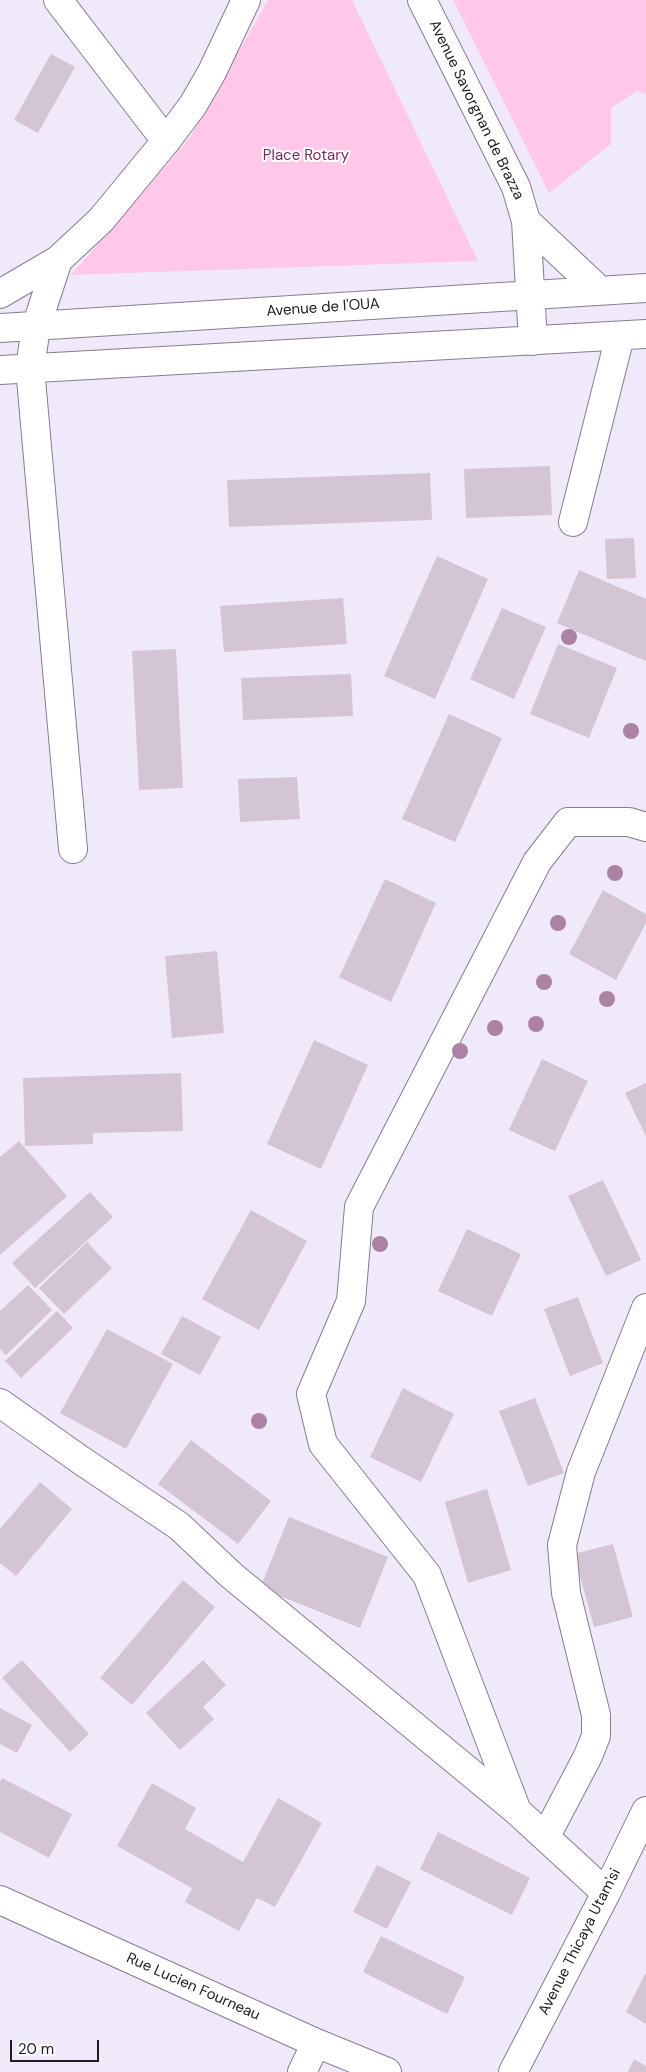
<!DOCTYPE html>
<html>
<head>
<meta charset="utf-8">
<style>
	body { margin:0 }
	#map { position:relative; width:646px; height:2072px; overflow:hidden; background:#f0e9fa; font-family:"DM Sans",sans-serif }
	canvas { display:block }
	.scale { position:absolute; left:10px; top:2040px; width:89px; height:22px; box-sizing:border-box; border:2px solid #1e1b21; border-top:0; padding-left:6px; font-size:15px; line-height:18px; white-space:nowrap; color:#1e1b21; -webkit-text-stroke:4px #fff; paint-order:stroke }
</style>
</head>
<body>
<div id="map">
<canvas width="646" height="2072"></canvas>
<div class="scale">20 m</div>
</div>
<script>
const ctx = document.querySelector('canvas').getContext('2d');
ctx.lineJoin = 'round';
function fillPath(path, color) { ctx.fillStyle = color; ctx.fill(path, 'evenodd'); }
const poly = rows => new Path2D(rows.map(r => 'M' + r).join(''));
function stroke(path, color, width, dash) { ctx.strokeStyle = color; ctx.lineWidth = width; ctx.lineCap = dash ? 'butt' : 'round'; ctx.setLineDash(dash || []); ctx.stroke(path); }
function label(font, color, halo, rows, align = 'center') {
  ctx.font = font + ' "DM Sans",sans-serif'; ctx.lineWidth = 4; ctx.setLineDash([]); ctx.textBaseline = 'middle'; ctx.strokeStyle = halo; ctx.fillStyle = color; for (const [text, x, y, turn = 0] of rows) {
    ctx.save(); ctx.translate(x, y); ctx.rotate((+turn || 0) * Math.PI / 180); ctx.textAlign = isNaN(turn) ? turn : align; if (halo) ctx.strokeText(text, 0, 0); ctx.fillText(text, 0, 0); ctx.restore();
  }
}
fillPath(poly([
	[268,0,352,0,478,261,71,275,189,139],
	[453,0,646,0,646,94,637,91,611,108,611,144,549,193]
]), '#ffc8e8');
fillPath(poly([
	[51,54,75,67,38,133,14,120],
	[550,466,552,515,466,518,464,469],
	[430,473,432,520,229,527,227,480],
	[634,538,636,578,607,579,605,539],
	[437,556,488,579,435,699,384,676],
	[579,570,646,599,646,661,557,623],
	[343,598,347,644,224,652,220,606],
	[502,608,546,627,514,699,470,679],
	[558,644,617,668,589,738,530,714],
	[176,649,183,788,139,790,132,651],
	[351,674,353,716,243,720,241,678],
	[449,714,502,738,455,842,402,819],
	[297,777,300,819,240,822,238,779],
	[385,879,436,903,391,1002,339,977],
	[603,890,646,914,646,923,616,980,569,954],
	[217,951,224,1033,172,1038,165,956],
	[314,1040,368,1065,321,1169,267,1144],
	[542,1059,588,1081,555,1151,509,1130],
	[181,1073,183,1131,93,1133,93,1144,25,1146,23,1078],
	[646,1083,646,1136,625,1093],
	[19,1141,67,1196,0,1255,0,1157],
	[603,1180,641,1260,606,1276,568,1196],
	[90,1192,113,1217,35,1288,12,1263],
	[251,1210,307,1241,259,1330,202,1299],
	[467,1229,521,1254,492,1316,438,1291],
	[87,1242,112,1268,64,1314,39,1288],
	[28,1285,52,1310,6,1355,0,1349,0,1311],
	[578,1297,603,1363,570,1376,544,1309],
	[57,1311,73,1328,21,1378,5,1361],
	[182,1316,221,1337,200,1375,161,1354],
	[107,1329,173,1364,126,1449,60,1413],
	[403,1388,454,1414,421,1482,370,1457],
	[535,1398,564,1473,528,1486,499,1411],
	[191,1440,271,1501,238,1544,158,1484],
	[40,1482,72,1509,16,1576,0,1563,0,1529],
	[487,1489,511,1570,468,1583,445,1502],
	[289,1517,388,1557,360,1628,260,1588],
	[613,1544,633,1617,594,1627,574,1554],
	[183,1580,215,1607,132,1705,100,1678],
	[22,1660,89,1734,70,1752,2,1678],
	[203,1660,226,1685,203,1707,214,1719,180,1750,146,1713],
	[0,1708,32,1725,17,1753,0,1744],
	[2,1778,72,1814,49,1858,0,1832,0,1782],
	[152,1783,196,1808,185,1829,243,1862,278,1798,322,1823,275,1907,257,1898,239,1931,185,1902,192,1888,117,1846],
	[438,1832,530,1878,512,1915,420,1869],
	[377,1865,411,1882,387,1929,353,1912],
	[381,1936,465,1977,447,2014,363,1972],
	[646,1972,646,2024,626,2012],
	[634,2059,646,2066,646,2072,628,2072]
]), '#d3c5d4');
const minor = poly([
	[58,0,166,141],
	[30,368,73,849],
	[573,522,620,336],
	[0,1403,82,1461,179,1526,231,1575,517,1811,606,1893],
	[517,1811,427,1575,323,1444,311,1394,351,1301,359,1207,537,862,568,822,629,822,646,827],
	[546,1836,588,1756,596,1736,596,1715,566,1593,562,1545,581,1472,646,1308],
	[0,1900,316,2043,387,2072],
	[302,2072,316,2043],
	[513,2072,606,1893,646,1811]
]);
const major = poly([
	[422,0,516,187,526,221,533,341],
	[526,221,599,290],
	[0,294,58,260],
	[0,328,646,288],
	[30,368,36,327,58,260,101,220,166,141,193,105,212,72,246,0],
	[0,370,646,334]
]);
stroke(minor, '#857e8e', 30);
stroke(major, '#857e8e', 30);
stroke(minor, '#fff', 28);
stroke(major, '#fff', 28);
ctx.fillStyle = '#ab82a3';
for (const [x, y] of [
	[569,637],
	[631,731],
	[615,873],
	[558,923],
	[544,982],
	[607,999],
	[536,1024],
	[495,1028],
	[460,1051],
	[380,1244],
	[259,1421]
]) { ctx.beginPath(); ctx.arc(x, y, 8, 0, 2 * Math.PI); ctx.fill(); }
label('15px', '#1e1b21', '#fff', [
	["Avenue Savorgnan de Brazza",476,110,64],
	["Avenue de l'OUA",323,308,-4],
	["Avenue Thicaya Utam'si",580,1942,-63],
	["Rue Lucien Fourneau",193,1987,24]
]);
label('15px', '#732d5b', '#fff', [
	["Place Rotary",306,156]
]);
</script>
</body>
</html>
